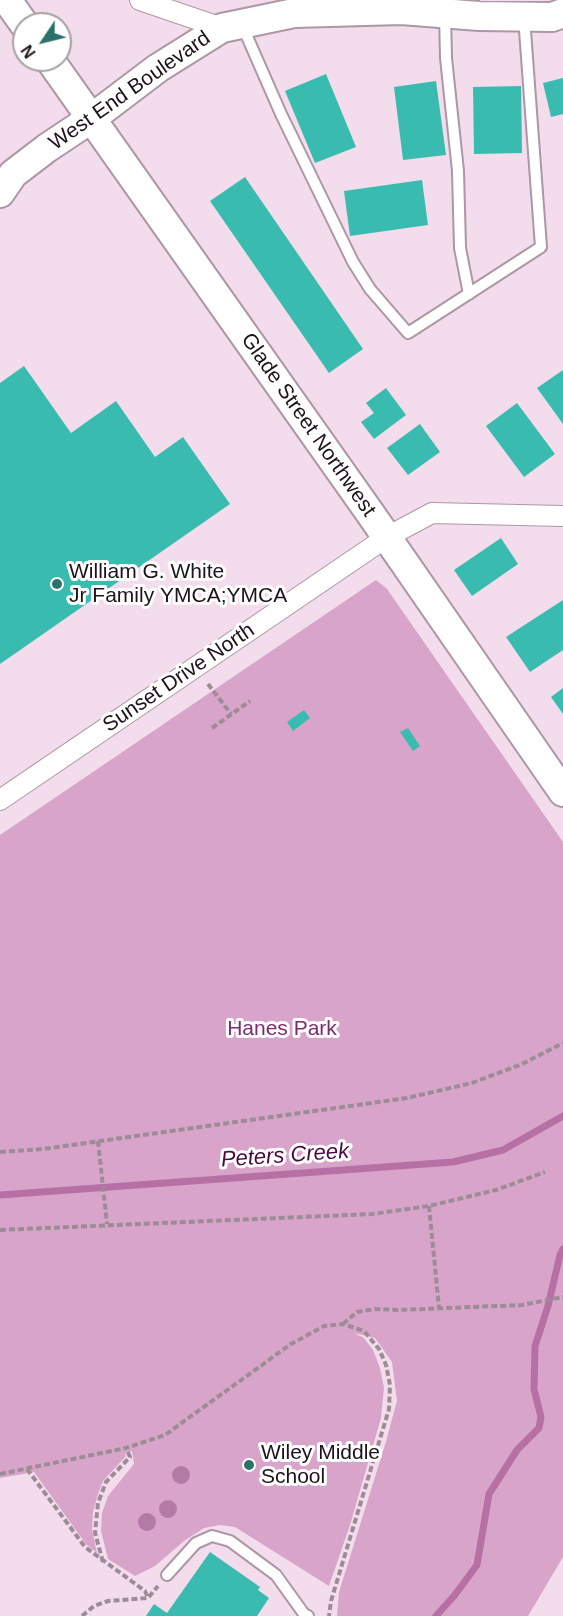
<!DOCTYPE html>
<html>
<head>
<meta charset="utf-8">
<style>
	body { margin:0 }
	#map { position:relative; width:563px; height:1616px; overflow:hidden; background:#f3dcec; font-family:Helvetica,sans-serif }
	canvas { display:block }
	.north { position:absolute; left:12px; top:12px; width:60px; height:60px; box-sizing:border-box; background:#fff; border:2px solid #a4a1a3; border-radius:50%; rotate:235deg; font-size:16px; font-weight:700; line-height:24px; text-align:center; color:#1c1419 }
	.north::after { content:''; display:block; margin:auto; width:21px; height:27px; background:#2a736c; clip-path:polygon(50% 0,100% 100%,50% 72%,0 100%) }
</style>
</head>
<body>
<div id="map">
<canvas width="563" height="1616"></canvas>
<div class="north">N</div>
</div>
<script>
const ctx = document.querySelector('canvas').getContext('2d');
ctx.lineJoin = 'round';
function fillPath(path, color) { ctx.fillStyle = color; ctx.fill(path, 'evenodd'); }
const poly = rows => new Path2D(rows.map(r => 'M' + r).join(''));
function stroke(path, color, width, dash) { ctx.strokeStyle = color; ctx.lineWidth = width; ctx.lineCap = dash ? 'butt' : 'round'; ctx.setLineDash(dash || []); ctx.stroke(path); }
function label(font, color, halo, rows, align = 'center') {
  ctx.font = font + ' Helvetica,sans-serif'; ctx.lineWidth = 6; ctx.setLineDash([]); ctx.textBaseline = 'middle'; ctx.strokeStyle = halo; ctx.fillStyle = color; for (const [text, x, y, turn = 0] of rows) {
    ctx.save(); ctx.translate(x, y); ctx.rotate((+turn || 0) * Math.PI / 180); ctx.textAlign = isNaN(turn) ? turn : align; if (halo) ctx.strokeText(text, 0, 0); ctx.fillText(text, 0, 0); ctx.restore();
  }
}
fillPath(poly([
	[376,580,387,589,563,842,563,1557,528,1616,337,1616,339,1592,385,1445,397,1401,392,1362,375,1338,354,1333,364,1338,373,1350,380,1368,384,1388,381,1418,350,1525,329,1586,235,1527,220,1525,204,1528,184,1541,155,1566,135,1576,108,1559,101,1531,102,1513,108,1496,134,1464,132,1451,125,1453,126,1456,103,1481,98,1494,93,1512,92,1530,97,1553,86,1544,34,1472,0,1478,0,835]
]), '#d8a4c9');
stroke(poly([
	[0,1195,453,1162,503,1150,563,1116],
	[436,1616,454,1596,477,1565,489,1494,517,1450,539,1428,541,1417,534,1389,535,1346,548,1306,560,1255,563,1249]
]), '#b670a3', 7);
fillPath(poly([
	[326,74,356,147,315,163,285,91],
	[563,78,563,114,551,117,543,83],
	[436,81,446,155,403,160,394,87],
	[521,86,522,153,474,154,473,87],
	[245,177,363,349,329,373,210,201],
	[422,180,428,225,350,236,344,191],
	[24,366,71,433,116,401,155,457,183,437,230,504,0,664,0,383],
	[563,370,563,424,537,388],
	[386,388,406,415,374,439,361,422,374,413,366,403],
	[517,403,555,454,524,477,486,426],
	[420,424,440,452,408,475,387,448],
	[501,538,518,564,472,596,454,570],
	[563,600,563,650,530,672,506,637],
	[563,688,563,714,551,697],
	[304,710,310,718,293,731,287,722],
	[408,728,420,746,413,751,400,732],
	[210,1552,260,1587,258,1590,269,1598,257,1616,146,1616,154,1604,167,1613]
]), '#3abbb0');
const lane = poly([
	[445,14,446,58,458,171,460,248,469,294],
	[242,25,281,114,353,262,370,289,408,333,541,247,524,17],
	[167,1575,196,1543,212,1536,230,1541,276,1575,304,1614,308,1616]
]);
const street = poly([
	[140,0,222,28],
	[0,800,387,537,432,513,563,516]
]);
const secondary = poly([
	[7,0,24,24],
	[50,60,370,513,563,792],
	[0,193,13,174,47,148,92,118,158,68,222,28,294,13,401,10,479,16,552,17,563,13]
]);
stroke(lane, '#ac97a5', 14);
stroke(street, '#ac97a5', 22);
stroke(secondary, '#ac97a5', 32);
stroke(poly([
	[208,684,231,714],
	[212,728,250,701],
	[98,1141,107,1224],
	[0,1152,43,1149,407,1098,472,1083,522,1064,563,1043],
	[429,1206,439,1308],
	[0,1230,372,1214,429,1206,496,1190,545,1172],
	[343,1324,357,1312,375,1309,398,1310,522,1305,563,1297],
	[27,1469,85,1547,145,1591,148,1598],
	[0,1474,126,1448,165,1435,291,1344,324,1326,343,1324,364,1331,379,1349,386,1365,390,1385,389,1409,331,1601,329,1616],
	[103,1562,95,1533,98,1503,106,1482,130,1457,126,1448],
	[82,1616,94,1606,108,1601,148,1598,158,1586]
]), '#9d8c97', 4, [6, 3]);
stroke(lane, '#fff', 10);
stroke(street, '#fff', 20);
stroke(secondary, '#fff', 28);
ctx.fillStyle = '#b37aa6';
for (const [x, y] of [
	[181,1475],
	[168,1509],
	[147,1522]
]) { ctx.beginPath(); ctx.arc(x, y, 9, 0, 2 * Math.PI); ctx.fill(); }
for (const [x, y, r, color] of [
	[57,584,6,"#2a736c"],
	[249,1465,6,"#2a736c"]
]) { const dot = new Path2D(); dot.arc(x, y, r, 0, 2 * Math.PI); ctx.fillStyle = color; ctx.fill(dot); stroke(dot, '#fff', 2); }
label('21px', '#1c1419', '#fff', [
	["West End Boulevard",130,91,-35],
	["Glade Street Northwest",308,425,55],
	["Sunset Drive North",179,678,-34]
]);
label('21px', '#1c1419', '#fff', [
	["William G. White",69,572],
	["Jr Family YMCA;YMCA",69,596],
	["Wiley Middle",261,1453],
	["School",261,1477]
], 'left');
label('21px', '#7e2a6c', '#fff', [
	["Hanes Park",282,1029]
]);
label('italic 22px', '#4b0a3f', '#fff', [
	["Peters Creek",285,1156,-4]
]);
</script>
</body>
</html>
